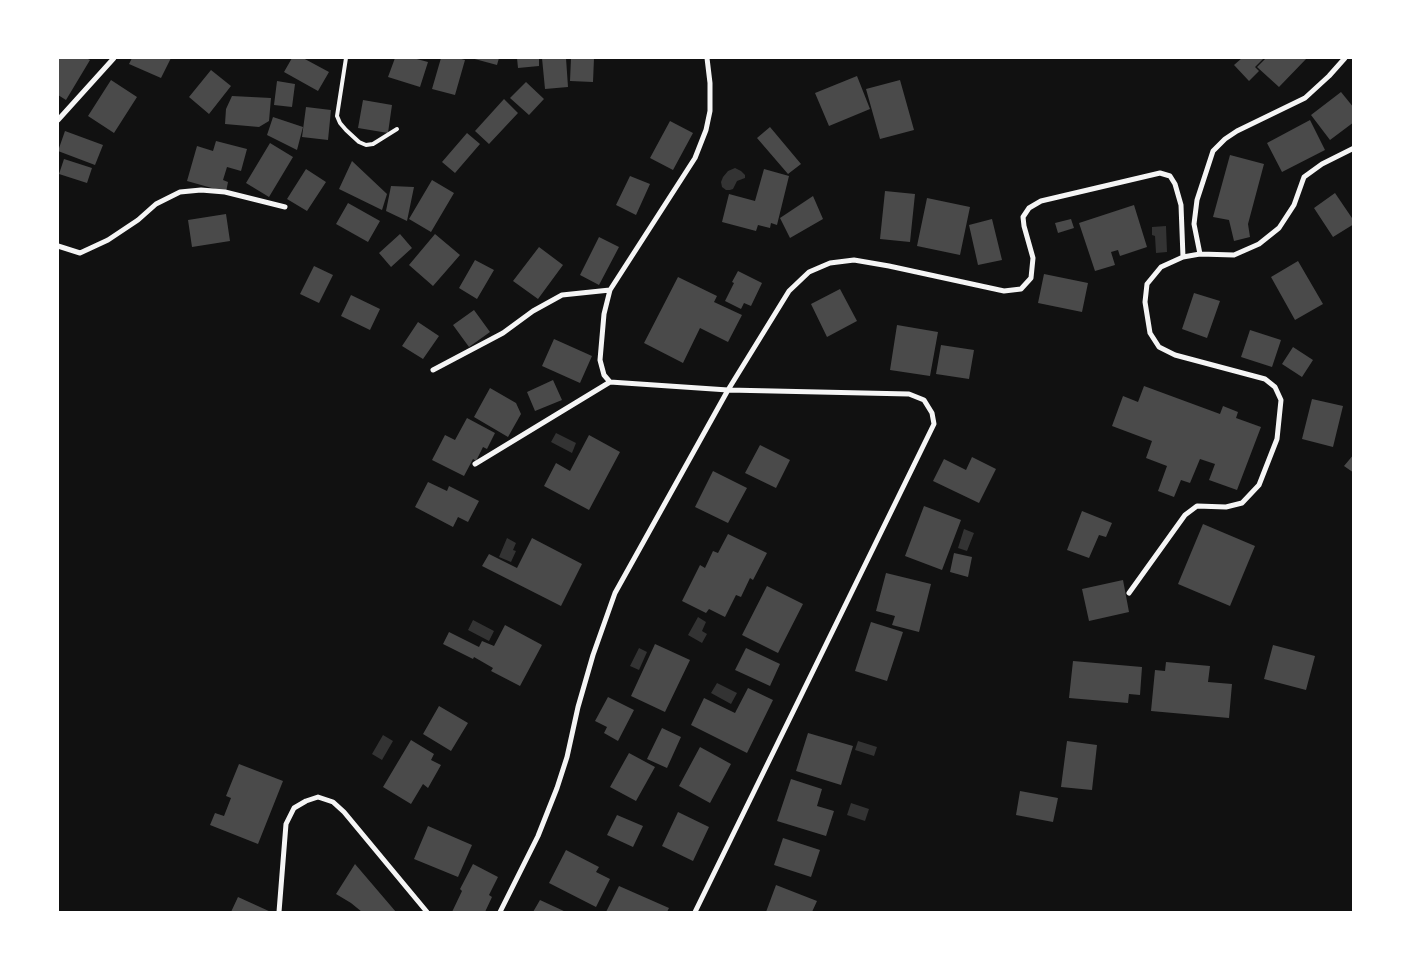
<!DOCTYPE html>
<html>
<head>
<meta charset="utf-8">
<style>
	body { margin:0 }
	#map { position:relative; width:1411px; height:970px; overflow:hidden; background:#111; font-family:"Work Sans",sans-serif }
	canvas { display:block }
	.frame { position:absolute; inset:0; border:59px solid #fff; pointer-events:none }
</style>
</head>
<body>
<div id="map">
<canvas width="1411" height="970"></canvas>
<div class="frame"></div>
</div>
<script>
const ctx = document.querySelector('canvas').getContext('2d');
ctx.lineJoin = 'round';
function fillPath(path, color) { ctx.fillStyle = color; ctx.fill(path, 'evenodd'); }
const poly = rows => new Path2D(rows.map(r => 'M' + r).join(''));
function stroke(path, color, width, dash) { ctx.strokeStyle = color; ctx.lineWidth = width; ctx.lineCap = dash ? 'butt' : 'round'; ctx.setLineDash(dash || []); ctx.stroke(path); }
fillPath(poly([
	[735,168,741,171,745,175,745,178,737,181,733,189,730,190,726,190,722,187,721,182,723,177,728,171],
	[1166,226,1167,252,1156,253,1155,236,1152,235,1152,227],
	[556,433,576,443,572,453,551,442],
	[964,529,974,533,967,551,958,548],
	[507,538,516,543,513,550,516,551,511,562,499,557],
	[698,617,706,622,702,631,707,634,702,643,688,635],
	[473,620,494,631,489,641,468,630],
	[639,648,647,652,639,670,630,666],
	[717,683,737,693,731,704,711,693],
	[383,735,393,741,382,760,372,754],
	[858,741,877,747,874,756,855,750],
	[851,803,869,809,865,821,847,815]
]), '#333');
fillPath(poly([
	[58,58,86,58,90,60,66,100,58,95],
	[132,58,171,58,161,78,129,64],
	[292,58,303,58,329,72,318,91,284,72],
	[395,58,413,58,428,62,420,87,388,77],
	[441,58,458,58,465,60,455,95,432,89],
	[471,58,499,58,497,65],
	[517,58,539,58,539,66,518,68],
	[542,58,566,58,568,87,545,89],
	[571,58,594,58,593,82,570,81],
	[1242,58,1264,58,1255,67,1259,71,1249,81,1234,65],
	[1266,58,1307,58,1279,87,1257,67],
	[211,70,231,86,209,114,189,97],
	[857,76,870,109,829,126,815,93],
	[111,80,137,97,114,133,88,116],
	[900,80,914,130,880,139,866,89],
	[277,81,295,84,292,107,274,105],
	[526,82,544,99,529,115,510,98],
	[1341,92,1354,108,1354,122,1330,140,1311,115],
	[232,96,271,98,269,121,259,127,225,124,226,109],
	[504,99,518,113,489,144,475,131],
	[363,100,392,105,388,133,358,128],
	[306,107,331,110,328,140,302,137],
	[273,117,303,127,297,150,267,135],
	[1310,120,1325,150,1282,172,1267,143],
	[670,121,693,133,673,170,650,158],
	[770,127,801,164,788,174,757,138],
	[65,131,103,145,95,165,58,151],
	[467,133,480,144,455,173,442,162],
	[216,141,247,149,241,171,227,167,223,180,228,182,226,192,187,181,197,146,213,151],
	[270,143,293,157,269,197,246,183],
	[1230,155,1264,164,1248,224,1250,237,1234,241,1229,220,1213,217],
	[64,159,92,168,87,183,59,174],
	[352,161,387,194,382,210,339,189],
	[306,169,326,182,307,211,287,199],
	[764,169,789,176,777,225,771,223,770,228,758,225,756,231,722,222,729,194,755,201],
	[630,176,650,184,636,215,616,205],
	[432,180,454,193,431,232,409,219],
	[391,186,414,187,407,221,386,211],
	[885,191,915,194,910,242,880,239],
	[1335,193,1354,221,1354,224,1333,237,1314,208],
	[813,196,823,219,790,238,780,218],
	[927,198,970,207,960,255,917,246],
	[348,203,380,221,368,242,336,224],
	[1134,205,1147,247,1120,256,1118,250,1111,252,1115,265,1095,271,1079,223],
	[226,214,230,241,192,247,188,220],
	[992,219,1002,260,978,265,969,225],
	[1071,219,1074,228,1058,233,1055,223],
	[400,234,412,248,391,267,379,253],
	[435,234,460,255,433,286,409,265],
	[599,237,619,247,599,285,580,275],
	[539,247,563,265,538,299,513,281],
	[475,260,494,270,477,299,459,288],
	[1298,261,1323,304,1295,320,1271,277],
	[314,266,333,275,319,303,300,294],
	[738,271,762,283,751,306,744,303,741,309,725,301,734,283,732,282],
	[1044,274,1088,283,1082,312,1038,303],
	[678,277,717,296,714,302,742,315,728,342,700,328,683,363,644,343],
	[840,289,857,321,827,337,811,304],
	[1194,293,1220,301,1207,338,1182,329],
	[351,295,380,309,370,330,341,316],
	[474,310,490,332,469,347,453,325],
	[418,322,439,336,423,359,402,346],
	[897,325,938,332,930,376,890,370],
	[1250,330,1281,340,1272,367,1241,357],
	[554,339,592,356,580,383,542,366],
	[941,345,974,350,969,379,936,374],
	[1293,347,1313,360,1302,377,1282,364],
	[553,380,562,400,535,411,527,392],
	[1144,386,1220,414,1223,406,1238,412,1236,418,1261,427,1237,490,1209,480,1215,464,1200,459,1190,483,1181,480,1174,497,1158,491,1167,466,1146,458,1152,441,1112,426,1123,396,1138,402],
	[490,388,516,403,521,414,508,437,474,417],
	[1312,399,1343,406,1333,447,1302,439],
	[467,418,495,433,487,449,483,447,476,461,473,459,464,476,432,460,445,435,455,440],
	[589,435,620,452,589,510,544,486,556,463,570,471],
	[760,445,790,460,776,488,745,473],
	[1354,454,1354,473,1344,466],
	[972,457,996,469,979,503,933,481,944,459,966,470],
	[713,471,747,488,728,523,695,507],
	[428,482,447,491,449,486,479,501,468,522,458,517,453,527,415,507],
	[924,506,961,520,942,570,905,556],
	[1082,511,1112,523,1106,537,1099,535,1089,558,1067,550],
	[1203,524,1255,546,1230,606,1178,584],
	[728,534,767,553,753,580,750,578,741,597,736,595,725,617,709,609,706,613,682,601,700,565,705,568,713,551,718,553],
	[532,538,582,564,561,606,482,566,489,554,517,568],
	[954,553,972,557,968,577,950,572],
	[886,573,931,584,919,632,892,625,895,616,876,611],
	[1123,580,1129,612,1089,621,1082,589],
	[767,586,803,604,778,653,742,635],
	[871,622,903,632,887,681,855,671],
	[505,625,542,645,520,686,491,671,493,668,474,657,473,659,443,644,449,632,479,647,482,641,494,646],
	[655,644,690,660,665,712,631,696],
	[1273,645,1315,656,1306,690,1264,679],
	[746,648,780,664,770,686,735,670],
	[1073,661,1142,667,1140,695,1129,694,1128,703,1069,698],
	[1166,662,1210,666,1208,682,1232,684,1229,718,1151,711,1155,670,1165,671],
	[748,688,773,700,747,753,691,725,704,698,735,713],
	[608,697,634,710,618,741,604,733,607,727,595,721],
	[439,706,468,723,451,751,423,734],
	[662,728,681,737,667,768,647,759],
	[808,733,853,746,841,785,796,771],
	[411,740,434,754,431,760,441,765,428,788,423,784,411,804,383,787],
	[1067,741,1097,745,1092,790,1061,787],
	[700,747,731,764,710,803,679,786],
	[629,753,655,767,636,801,610,787],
	[239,764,283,781,258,844,210,825,215,813,224,816,231,798,226,796],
	[791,779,822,789,817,806,834,811,826,836,777,821],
	[1020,791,1058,798,1053,822,1016,815],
	[678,812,709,827,693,861,662,846],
	[617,815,643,826,633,847,607,835],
	[428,826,472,845,458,877,414,859],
	[783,838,820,850,811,877,774,865],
	[566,850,599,867,596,872,610,879,596,907,549,883],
	[355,864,396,912,362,912,351,903,336,894],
	[473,864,498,877,489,895,492,897,485,912,452,912,462,891,460,889],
	[776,885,817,901,812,912,766,912],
	[619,886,669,908,667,912,606,912],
	[238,897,271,912,231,912],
	[540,900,566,912,533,912]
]), '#4a4a4a');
stroke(poly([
	[346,58,337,116,340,123,346,130,359,142,366,145,373,144,397,129]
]), '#f5f5f5', 4);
stroke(poly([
	[58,120,114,58],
	[58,246,80,253,108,240,138,220,156,204,180,192,201,190,225,192,285,207],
	[1200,254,1194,224,1197,200,1213,151,1225,139,1237,131,1305,98,1329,76,1345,58],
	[433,370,503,333,533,311,562,295,610,290],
	[475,464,610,382],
	[1129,593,1185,515,1197,506,1226,507,1242,503,1259,485,1277,439,1281,400,1275,387,1265,379,1175,355,1159,347,1150,333,1145,302,1147,284,1161,267,1183,257,1200,254,1234,255,1259,244,1279,228,1294,205,1304,177,1322,164,1354,148],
	[279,912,286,824,294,808,306,801,318,797,333,802,344,812,427,912],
	[500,912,538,836,557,788,567,757,578,707,593,655,615,593,728,390,789,291,809,272,830,263,854,260,889,266,1004,291,1021,289,1031,278,1033,258,1024,226,1023,217,1029,208,1041,201,1160,173,1170,176,1175,184,1181,205,1183,257],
	[695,912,934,424,932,413,924,400,909,394,728,390,610,382,604,375,600,360,604,314,610,290,695,158,706,130,710,111,710,83,707,58]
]), '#f5f5f5', 5);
</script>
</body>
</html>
